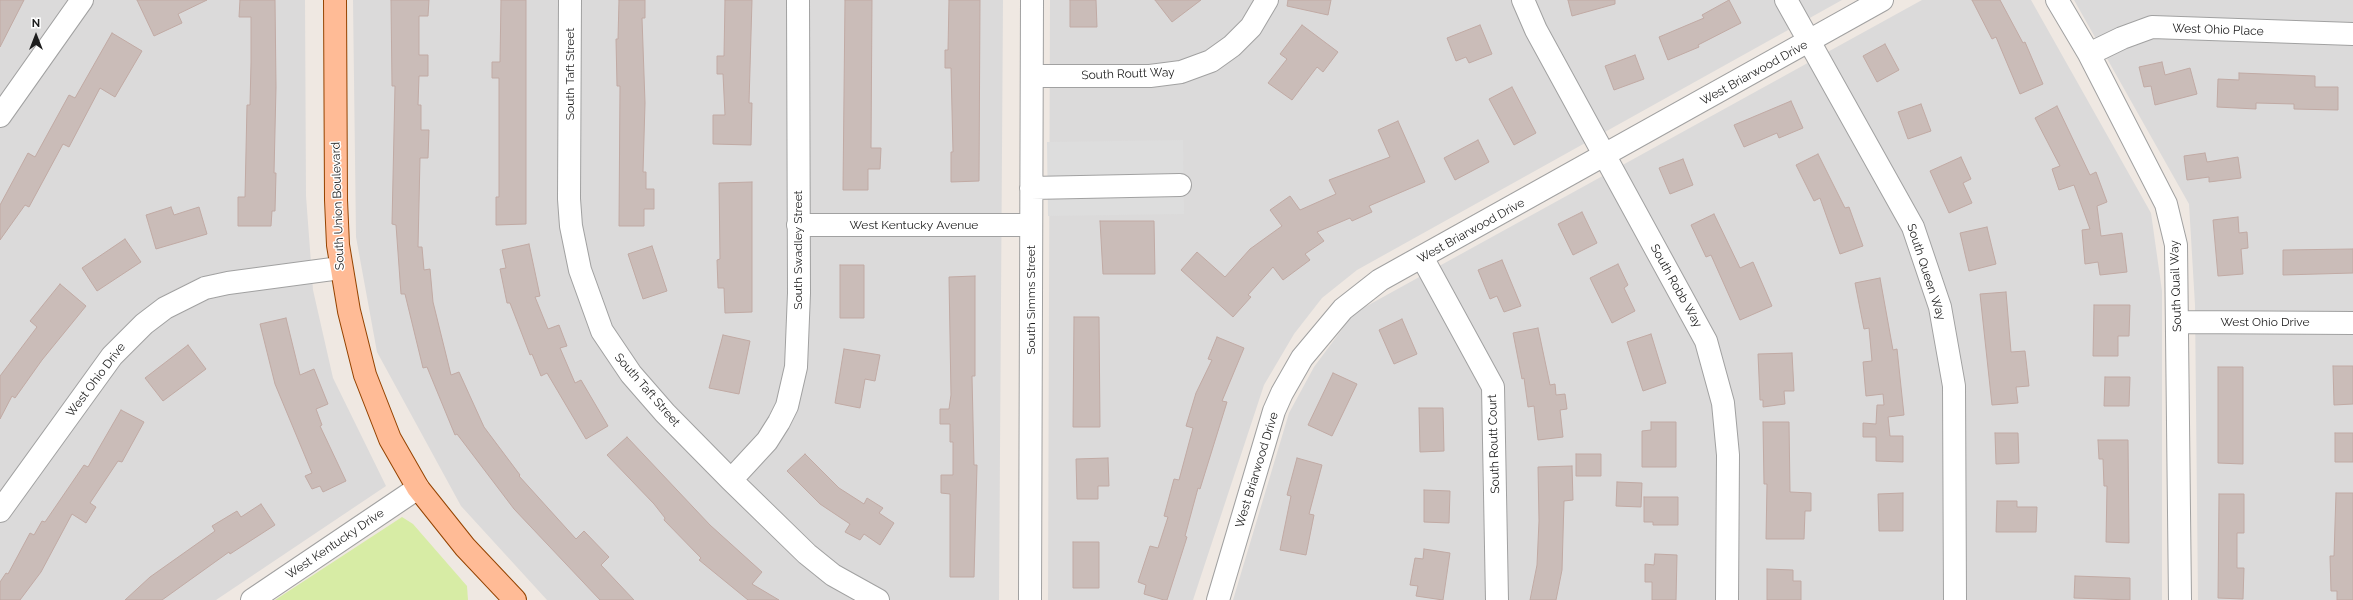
<!DOCTYPE html>
<html>
<head>
<meta charset="utf-8">
<style>
	body { margin:0 }
	#map { position:relative; width:2353px; height:600px; overflow:hidden; background:#efe8e2; font-family:Raleway,sans-serif }
	canvas { display:block }
	.north { position:absolute; left:16px; top:16px; width:40px; height:40px; -webkit-text-stroke:3px #fff; paint-order:stroke; rotate:0deg; font-size:11px; font-weight:700; line-height:16px; text-align:center; color:#1d1d1d }
	.north::after { content:''; display:block; margin:auto; width:14px; height:18px; background:#1d1d1d; clip-path:polygon(50% 0,100% 100%,50% 72%,0 100%) }
</style>
</head>
<body>
<div id="map">
<canvas width="2353" height="600"></canvas>
<div class="north">N</div>
</div>
<script>
const ctx = document.querySelector('canvas').getContext('2d');
ctx.lineJoin = 'round';
function fillPath(path, color) { ctx.fillStyle = color; ctx.fill(path, 'evenodd'); }
const poly = rows => new Path2D(rows.map(r => 'M' + r).join(''));
function stroke(path, color, width, dash) { ctx.strokeStyle = color; ctx.lineWidth = width; ctx.lineCap = dash ? 'butt' : 'round'; ctx.setLineDash(dash || []); ctx.stroke(path); }
function label(font, color, halo, rows, align = 'center') {
  ctx.font = font + ' Raleway,sans-serif'; ctx.lineWidth = 3; ctx.setLineDash([]); ctx.textBaseline = 'middle'; ctx.strokeStyle = halo; ctx.fillStyle = color; for (const [text, x, y, turn = 0] of rows) {
    ctx.save(); ctx.translate(x, y); ctx.rotate((+turn || 0) * Math.PI / 180); ctx.textAlign = isNaN(turn) ? turn : align; if (halo) ctx.strokeText(text, 0, 0); ctx.fillText(text, 0, 0); ctx.restore();
  }
}
fillPath(poly([
	[0,0,305,0,306,196,313,290,333,378,386,486,216,600,0,600],
	[353,0,1003,0,999,600,547,600,461,506,377,352,356,237],
	[1050,0,1842,0,1357,270,1322,298,1294,334,1264,385,1193,600,1048,600],
	[1922,0,2031,0,2151,213,2162,291,2162,600,1233,600,1289,413,1314,367,1354,313],
	[2074,0,2353,0,2353,600,2198,600,2195,305,2189,204]
]), '#dbdada');
fillPath(poly([
	[402,517,413,524,467,586,468,600,275,600]
]), '#d7eca5');
fillPath(poly([
	[1183,140,1184,214,1048,216,1047,142]
]), '#ddd');
const building = poly([
	[0,0,24,0,0,47,0,0],
	[137,0,207,0,178,14,182,23,154,36,137,0],
	[240,0,275,0,276,87,274,173,276,173,275,211,272,211,271,226,238,226,238,197,245,197,247,105,250,105,251,63,251,17,239,17,240,0],
	[391,0,429,0,428,16,419,16,419,55,428,55,428,76,419,76,418,105,421,105,421,130,429,130,428,158,420,158,418,247,422,247,424,270,430,269,433,302,451,375,459,372,484,427,520,475,519,476,576,539,584,531,609,557,601,565,634,600,600,600,514,509,457,434,455,435,427,367,423,368,405,294,401,294,396,225,392,224,395,86,392,86,391,0],
	[501,0,526,0,526,224,496,225,496,197,499,197,499,78,492,78,492,62,500,62,501,0],
	[619,0,645,0,645,18,642,18,645,103,643,172,646,172,646,189,654,189,654,209,644,209,644,226,619,226,620,86,617,86,616,39,618,39,619,0],
	[725,0,752,0,749,103,752,103,751,145,713,144,713,115,725,115,723,74,717,74,717,56,724,56,725,0],
	[845,0,872,0,871,148,881,148,880,169,868,169,868,190,843,190,845,0],
	[949,0,980,0,979,181,951,182,951,152,953,152,951,68,945,68,945,50,948,50,949,0],
	[1070,0,1096,0,1097,27,1070,27,1070,0],
	[1155,0,1201,0,1172,22,1155,0],
	[1288,0,1331,0,1328,15,1287,6,1288,0],
	[1568,0,1615,0,1615,4,1572,16,1568,0],
	[1729,0,1741,23,1698,45,1699,47,1668,60,1659,37,1704,18,1702,15,1729,0],
	[1972,0,2000,0,2023,43,2025,42,2043,84,2020,94,1996,37,1992,39,1972,0],
	[1302,25,1338,52,1323,72,1317,67,1292,100,1268,83,1287,59,1280,54,1302,25],
	[1480,25,1492,54,1469,63,1466,57,1456,61,1447,38,1480,25],
	[112,33,142,51,115,97,100,88,69,147,63,144,29,207,25,205,0,240,0,205,28,153,35,157,69,95,75,98,112,33],
	[1885,44,1899,70,1877,82,1863,56,1885,44],
	[1635,55,1644,79,1614,90,1605,66,1635,55],
	[2162,62,2165,75,2190,68,2197,94,2155,105,2151,86,2144,87,2139,67,2162,62],
	[2239,73,2315,76,2315,87,2338,87,2338,110,2294,109,2294,104,2256,103,2256,109,2217,107,2218,79,2239,80,2239,73],
	[1512,87,1536,133,1514,145,1489,99,1512,87],
	[1791,101,1803,128,1779,138,1777,133,1744,147,1734,125,1791,101],
	[1921,104,1931,131,1908,139,1898,112,1921,104],
	[2057,106,2090,175,2096,172,2107,202,2097,206,2101,236,2122,233,2127,272,2100,275,2098,262,2085,264,2082,230,2090,229,2074,185,2059,190,2052,169,2060,166,2035,118,2057,106],
	[1398,121,1425,182,1369,206,1372,212,1352,221,1350,218,1317,232,1324,241,1305,254,1310,260,1283,280,1273,267,1248,295,1251,297,1233,317,1181,270,1197,252,1225,277,1250,249,1282,226,1270,210,1290,196,1300,210,1336,194,1329,180,1390,157,1378,130,1398,121],
	[1478,140,1489,162,1455,180,1444,158,1478,140],
	[2205,153,2207,162,2238,157,2241,178,2209,182,2209,177,2187,180,2184,156,2205,153],
	[1818,154,1845,208,1849,207,1863,246,1840,254,1820,198,1814,201,1796,165,1818,154],
	[1961,157,1971,179,1963,183,1972,203,1949,213,1930,171,1961,157],
	[1683,159,1693,185,1670,194,1659,168,1683,159],
	[752,182,752,312,725,313,724,288,718,288,717,260,720,259,719,183,752,182],
	[171,207,174,215,199,207,207,234,156,249,146,215,171,207],
	[1582,212,1597,243,1573,255,1558,224,1582,212],
	[1714,214,1740,268,1753,262,1772,306,1740,320,1711,255,1706,257,1691,225,1714,214],
	[2238,217,2239,233,2247,232,2248,248,2241,249,2243,274,2218,276,2213,220,2238,217],
	[1100,221,1154,221,1155,274,1103,274,1100,221],
	[1987,227,1996,264,1969,271,1960,233,1987,227],
	[125,239,141,262,97,291,82,268,125,239],
	[529,244,540,296,535,297,548,329,559,325,567,346,560,348,575,383,581,380,608,426,586,439,547,373,541,376,532,354,530,355,510,303,507,303,500,269,506,268,502,250,529,244],
	[652,246,667,291,643,299,628,254,652,246],
	[2353,249,2353,273,2283,275,2283,250,2353,249],
	[1502,260,1521,306,1504,312,1497,296,1490,299,1478,270,1502,260],
	[1618,264,1628,285,1624,288,1635,311,1612,323,1590,278,1618,264],
	[840,265,864,265,864,318,840,318,840,265],
	[975,276,975,376,972,376,974,465,977,465,974,577,950,577,950,494,941,493,941,475,953,475,953,442,950,442,950,424,940,424,940,409,949,409,951,395,949,277,975,276],
	[1880,278,1893,350,1897,349,1904,415,1888,417,1890,436,1903,436,1903,462,1876,461,1876,437,1863,437,1863,423,1876,424,1877,405,1884,405,1883,394,1866,396,1863,362,1872,361,1869,328,1864,329,1855,283,1880,278],
	[60,284,86,306,42,360,15,398,12,396,0,419,0,376,37,327,30,321,60,284],
	[2006,292,2011,352,2025,351,2029,386,2016,387,2018,403,1992,405,1980,294,2006,292],
	[2094,305,2130,305,2129,336,2118,336,2118,356,2093,356,2094,305],
	[1074,317,1099,317,1100,427,1073,427,1074,317],
	[286,318,300,375,314,369,328,404,316,409,322,425,320,426,346,481,323,492,320,486,312,489,305,476,312,473,275,384,260,324,286,318],
	[1402,319,1417,354,1394,364,1379,330,1402,319],
	[1538,328,1550,385,1555,384,1556,395,1565,394,1567,409,1560,410,1563,437,1538,440,1534,406,1528,407,1524,378,1522,379,1513,333,1538,328],
	[1651,334,1666,383,1643,391,1627,342,1651,334],
	[723,335,750,341,739,394,709,388,723,335],
	[1217,337,1244,348,1222,401,1227,402,1200,489,1198,488,1185,536,1187,537,1167,600,1164,600,1144,594,1146,585,1138,582,1150,546,1158,548,1168,517,1164,516,1174,479,1179,480,1193,428,1186,426,1196,393,1212,360,1208,359,1217,337],
	[188,345,206,369,163,401,145,378,188,345],
	[844,349,880,355,875,381,865,379,860,408,835,403,844,349],
	[1792,353,1794,391,1784,391,1785,404,1763,407,1763,400,1760,400,1758,354,1792,353],
	[2333,366,2353,366,2353,404,2334,405,2333,366],
	[2218,367,2243,367,2243,464,2218,463,2218,367],
	[1333,373,1357,384,1332,436,1308,425,1333,373],
	[2105,377,2130,377,2129,406,2104,406,2105,377],
	[1419,408,1443,408,1444,451,1420,452,1419,408],
	[121,410,144,422,122,462,118,461,90,503,96,507,86,523,72,514,41,572,20,600,0,600,0,582,6,573,8,574,30,533,34,535,42,521,45,522,84,465,88,467,121,410],
	[1651,422,1676,422,1676,467,1642,467,1642,431,1651,430,1651,422],
	[1763,422,1789,422,1790,492,1811,493,1811,511,1805,511,1804,539,1766,539,1767,484,1764,484,1763,422],
	[1995,433,2018,433,2019,463,1996,464,1995,433],
	[2335,433,2353,433,2353,462,2335,462,2335,433],
	[627,437,710,525,762,572,752,584,779,600,748,600,699,560,701,558,664,520,665,518,654,504,607,455,627,437],
	[2098,440,2128,440,2129,543,2106,542,2107,486,2104,486,2103,459,2099,459,2098,440],
	[805,454,839,488,864,504,867,498,883,508,879,513,894,523,880,545,864,534,860,540,845,532,850,524,820,504,787,471,805,454],
	[1576,454,1601,454,1601,476,1576,476,1576,454],
	[1108,458,1109,486,1098,486,1098,499,1077,499,1076,459,1108,458],
	[1297,458,1322,465,1309,514,1314,515,1306,555,1280,550,1291,496,1287,495,1297,458],
	[1572,466,1573,500,1564,501,1562,570,1556,600,1530,600,1537,565,1539,521,1538,467,1572,466],
	[1617,482,1642,483,1641,507,1616,506,1617,482],
	[1424,490,1450,491,1449,523,1424,522,1424,490],
	[1903,493,1903,531,1879,531,1878,494,1903,493],
	[2336,493,2353,493,2353,600,2337,600,2337,591,2331,591,2330,556,2334,556,2336,493],
	[2219,494,2244,494,2244,533,2237,533,2237,568,2244,568,2243,599,2218,598,2219,494],
	[1644,497,1678,497,1678,525,1653,525,1653,522,1644,522,1644,497],
	[1997,501,2017,501,2017,507,2037,507,2036,532,1996,532,1997,501],
	[261,504,275,525,230,554,229,552,162,600,125,600,150,577,215,531,212,526,237,511,241,517,261,504],
	[1073,542,1099,542,1099,588,1073,588,1073,542],
	[1424,549,1450,553,1443,600,1416,596,1418,586,1410,585,1415,558,1423,559,1424,549],
	[1655,554,1677,555,1676,600,1652,600,1652,582,1645,582,1645,564,1654,565,1655,554],
	[1767,569,1793,570,1793,581,1801,581,1801,600,1767,600,1767,569],
	[2075,576,2130,578,2130,600,2074,598,2075,576]
]);
fillPath(building, '#cabcb8');
stroke(building, '#c1aaa4', 1);
const minor = poly([
	[570,0,569,199,571,226,580,270,602,331,631,374,665,413,731,480,807,554,833,575,878,600],
	[1523,0,1536,30,1706,341,1723,403,1728,455,1727,600],
	[1786,0,1913,227,1940,307,1954,386,1955,600],
	[2057,0,2089,54,2166,204,2176,245,2180,600],
	[2089,54,2122,38,2152,27,2353,34],
	[1032,76,1150,76,1181,72,1211,61,1232,46,1251,27,1267,0],
	[0,116,82,0],
	[1031,188,1180,185],
	[798,225,1031,225],
	[1422,257,1493,387,1497,600],
	[2177,322,2353,323],
	[731,480,767,441,779,422,787,406,796,367,799,293,798,0],
	[0,511,112,356,144,324,165,308,205,288,228,283,340,268],
	[252,600,418,488],
	[1030,600,1032,0],
	[1218,600,1274,411,1282,393,1302,358,1343,309,1380,280,1882,0]
]);
const major = poly([
	[335,0,336,200,338,245,349,311,365,375,390,439,418,488,465,547,515,600]
]);
stroke(minor, '#a1a1a1', 24);
stroke(major, '#954300', 24);
stroke(minor, '#fff', 22);
stroke(major, '#ffbb96', 22);
label('12px', '#1d1d1d', '#fff', [
	["West Ohio Place",2218,30,2],
	["West Briarwood Drive",1754,73,-29],
	["South Taft Street",570,74,-90],
	["South Routt Way",1128,74,-2],
	["South Union Boulevard",338,206,-92],
	["West Kentucky Avenue",914,225],
	["West Briarwood Drive",1471,231,-29],
	["South Swadley Street",798,250,-90],
	["South Queen Way",1926,272,72],
	["South Robb Way",1676,286,61],
	["South Quail Way",2176,286,-92],
	["South Simms Street",1031,300,-90],
	["West Ohio Drive",2265,322],
	["West Ohio Drive",96,380,-53],
	["South Taft Street",647,390,49],
	["South Routt Court",1494,444,-92],
	["West Briarwood Drive",1257,470,-73],
	["West Kentucky Drive",335,544,-34]
]);
</script>
</body>
</html>
